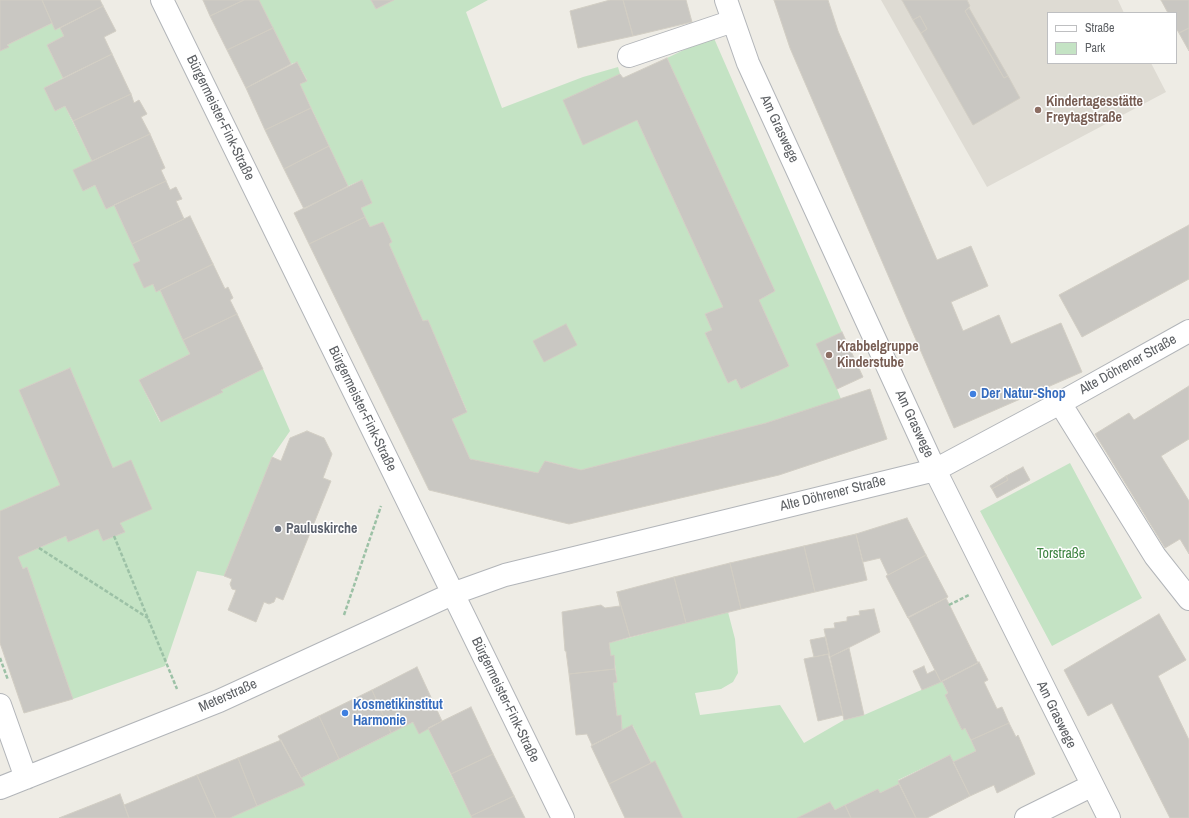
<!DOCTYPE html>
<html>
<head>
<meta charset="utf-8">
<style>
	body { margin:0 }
	#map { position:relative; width:1189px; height:818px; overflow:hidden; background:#eeece5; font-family:"Archivo Narrow",sans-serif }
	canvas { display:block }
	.legend { position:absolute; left:1047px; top:12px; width:130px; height:52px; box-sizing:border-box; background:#fff; border:1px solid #bebfc1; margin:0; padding:5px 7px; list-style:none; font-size:12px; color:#5d6064 }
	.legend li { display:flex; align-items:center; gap:8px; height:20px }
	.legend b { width:20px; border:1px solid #bebfc1 }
</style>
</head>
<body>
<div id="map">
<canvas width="1189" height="818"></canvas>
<ul class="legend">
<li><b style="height:5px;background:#fff"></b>Straße</li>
<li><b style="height:11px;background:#c4e3c4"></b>Park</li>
</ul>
</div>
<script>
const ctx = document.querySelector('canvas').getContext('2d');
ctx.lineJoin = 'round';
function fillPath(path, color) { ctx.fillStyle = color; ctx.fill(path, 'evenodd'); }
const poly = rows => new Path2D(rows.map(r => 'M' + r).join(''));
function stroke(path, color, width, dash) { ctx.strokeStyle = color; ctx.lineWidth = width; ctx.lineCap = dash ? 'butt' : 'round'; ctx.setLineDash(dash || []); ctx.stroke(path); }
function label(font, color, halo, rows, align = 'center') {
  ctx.font = font + ' "Archivo Narrow",sans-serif'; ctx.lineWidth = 3; ctx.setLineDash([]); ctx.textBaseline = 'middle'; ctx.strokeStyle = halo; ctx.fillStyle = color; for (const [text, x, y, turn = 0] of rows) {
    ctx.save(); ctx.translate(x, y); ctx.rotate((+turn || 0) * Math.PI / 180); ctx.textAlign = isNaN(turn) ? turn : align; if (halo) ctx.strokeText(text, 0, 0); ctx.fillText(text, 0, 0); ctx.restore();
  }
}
fillPath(poly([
	[881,0,1118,0,1124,13,1048,13,1048,63,1151,63,1166,92,987,187]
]), '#dedbd3');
fillPath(poly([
	[259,0,371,0,376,9,394,0,488,0,466,12,502,108,583,77,618,67,620,74,564,100,637,120,723,307,705,314,712,330,705,333,728,383,736,379,741,389,789,366,759,300,775,291,667,58,713,36,842,332,837,389,841,399,766,423,581,470,546,461,538,473,470,459,452,419,467,411,428,320,423,321,389,244,392,242,383,222,370,227,361,208,372,203,362,180,348,186,300,84,307,80,297,62,291,64],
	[52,23,55,30,60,28,64,36,47,45,63,78,44,88,55,111,65,106,92,161,83,191,95,185,106,209,114,205,140,261,133,264,153,284,156,292,160,290,190,354,139,380,160,422,222,392,221,390,263,369,290,431,272,457,224,576,197,571,165,666,73,699,27,567,23,569,18,557,66,536,68,542,98,529,103,541,124,532,120,523,113,468,70,368,19,390,60,485,0,511,0,51,8,47,7,45],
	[1070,463,1142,598,1052,646,980,511],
	[728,612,735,639,738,673,733,682,721,689,695,693,700,715,780,705,804,743,844,720,864,715,942,681,948,693,945,695,962,729,965,728,976,751,953,762,950,755,898,780,899,784,880,793,878,789,835,810,830,802,797,818,683,818,651,763,633,726,622,730,621,716,617,716,613,683,617,682,614,656,611,656,609,643],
	[413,722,428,728,472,818,230,818,304,785,301,778]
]), '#c4e3c4');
const building = poly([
	[0,0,42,0,52,23,7,45,9,47,0,51,0,0],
	[42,0,100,0,103,6,55,30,42,0],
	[203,0,244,0,210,16,203,0],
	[244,0,259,0,273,28,227,50,210,16,244,0],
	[371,0,394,0,376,9,371,0],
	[610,0,623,0,633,36,578,48,570,11,610,0],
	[623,0,686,0,692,22,633,36,623,0],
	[774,0,828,0,838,31,937,260,971,246,988,286,951,302,963,331,999,315,1011,344,1061,323,1082,372,954,428,790,48,774,0],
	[902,0,967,0,970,6,965,11,1004,78,1008,76,1020,98,973,125,921,33,927,29,920,16,913,20,902,0],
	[1161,0,1189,0,1189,28,1179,33,1176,28,1176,13,1168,13,1161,0],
	[103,6,116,31,104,37,112,54,63,78,47,45,64,36,60,28,103,6],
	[969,8,1008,76,1004,78,965,11,969,8],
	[920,16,927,29,921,33,913,20,920,16],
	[273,28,291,64,246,88,227,50,273,28],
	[1189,28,1189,51,1179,33,1189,28],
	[112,54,131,94,73,121,65,106,55,111,44,88,112,54],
	[667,58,775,291,759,300,789,366,741,389,736,379,728,383,705,333,712,330,705,314,723,307,637,120,583,145,563,100,620,74,623,78,667,58],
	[297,62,307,81,300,84,311,108,265,130,246,88,297,62],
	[131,94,134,103,139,100,147,114,141,117,150,134,92,161,73,121,131,94],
	[311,108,329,146,284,169,265,130,311,108],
	[150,134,165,168,161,170,166,181,106,209,95,185,83,191,73,170,150,134],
	[329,146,348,186,304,209,284,169,329,146],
	[362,180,372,203,361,208,365,217,309,244,294,213,362,180],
	[166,181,170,190,176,187,182,199,176,201,184,219,132,244,114,205,166,181],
	[190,216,213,264,156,292,153,284,144,288,133,264,140,261,132,244,190,216],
	[365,217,370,227,383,222,392,242,389,244,423,321,428,320,467,412,452,419,470,459,538,473,545,461,581,470,766,423,870,389,887,439,779,475,569,524,429,490,309,244,365,217],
	[1189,225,1189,279,1082,337,1059,295,1189,225],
	[213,264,225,289,228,287,233,298,230,300,237,314,183,340,160,290,213,264],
	[237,314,263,369,221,390,223,392,161,422,139,380,190,354,183,340,237,314],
	[566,324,577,345,544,362,533,341,566,324],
	[842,332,863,377,837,389,816,344,842,332],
	[70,368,113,468,131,460,152,509,120,523,125,532,103,541,98,529,68,542,66,536,18,557,23,569,27,567,73,699,24,713,0,643,0,511,60,485,19,390,70,368],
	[1189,386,1189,439,1161,456,1189,501,1189,554,1180,539,1165,548,1095,434,1129,413,1134,420,1189,386],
	[307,431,324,438,332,454,323,478,331,481,283,600,276,597,274,602,269,604,264,602,256,622,228,610,236,590,232,589,230,584,232,579,224,576,272,457,281,461,290,438,307,431],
	[1023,467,1030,480,997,498,992,489,1008,480,1006,476,1023,467],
	[1006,476,1008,480,992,489,990,486,1006,476],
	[907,518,926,555,888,575,880,558,863,562,856,534,907,518],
	[856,534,867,580,815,592,804,546,856,534],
	[804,546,815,592,741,609,730,563,804,546],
	[926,555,948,597,908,618,886,576,926,555],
	[730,563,741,609,686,623,674,577,730,563],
	[674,577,686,623,630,637,617,592,674,577],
	[617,592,630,637,609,643,611,656,614,655,615,669,569,674,566,651,565,651,562,612,601,605,605,608,620,606,617,592],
	[946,598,978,663,941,682,908,617,946,598],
	[874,609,880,632,830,657,824,629,835,628,834,623,847,621,847,617,860,615,859,611,874,609],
	[1159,614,1186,660,1158,676,1189,740,1189,818,1170,818,1112,703,1088,716,1064,670,1159,614],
	[825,637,829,654,814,657,810,640,825,637],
	[849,648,864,715,844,720,830,657,849,648],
	[828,654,843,715,818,721,804,659,828,654],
	[979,662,988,680,984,682,997,709,1002,707,1009,723,971,740,965,728,962,730,945,695,948,693,942,681,979,662],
	[924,666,927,674,935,670,941,682,922,690,913,671,924,666],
	[417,667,442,721,419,734,413,722,391,733,372,690,417,667],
	[615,669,617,682,613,683,617,716,621,715,622,730,592,745,587,734,576,735,569,674,615,669],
	[372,690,391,733,339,759,319,716,372,690],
	[471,707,493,754,451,774,428,728,471,707],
	[319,716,339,759,301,778,278,736,319,716],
	[1009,723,1016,737,1018,735,1035,774,997,793,994,785,970,796,953,762,976,751,971,740,1009,723],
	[632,725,651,763,609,784,591,746,632,725],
	[281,740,305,785,257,806,238,758,281,740],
	[493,754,514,796,471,816,451,774,493,754],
	[950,755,970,796,927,818,916,818,898,781,950,755],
	[238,758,257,806,230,818,216,818,197,775,238,758],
	[655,761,683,818,625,818,609,784,655,761],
	[197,775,216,818,129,818,124,805,197,775],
	[899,784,916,818,851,818,845,805,878,789,880,793,899,784],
	[120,794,129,818,59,818,120,794],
	[514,796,525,818,472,818,471,816,514,796],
	[830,802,835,810,845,805,851,818,797,818,830,802]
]);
fillPath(building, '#c9c7c2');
stroke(building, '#d2cec4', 1);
const minor = poly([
	[162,0,563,818],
	[726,0,748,63,935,470,1109,818],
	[629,56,733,21],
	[1060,403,1155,556,1189,599],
	[0,705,26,778],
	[0,788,219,701,452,594,505,575,935,470,1060,403,1189,331],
	[1026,818,1091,786]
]);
stroke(minor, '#b2b5b9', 24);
stroke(poly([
	[114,536,177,689],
	[39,548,148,618],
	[949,605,969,595],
	[344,615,381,506],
	[0,658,8,680]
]), '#9cc1a6', 2.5, [4, 2]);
stroke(minor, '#fff', 22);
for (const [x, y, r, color] of [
	[1038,110,4,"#8d6e63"],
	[829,355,4,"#8d6e63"],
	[973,394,4,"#3f7fe0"],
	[278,529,4,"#6b7280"],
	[345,713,4,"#3f7fe0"]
]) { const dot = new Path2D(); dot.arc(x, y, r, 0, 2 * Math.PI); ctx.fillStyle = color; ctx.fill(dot); stroke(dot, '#fff', 1.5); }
label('bold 14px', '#785e54', '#fff', [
	["Kindertagesstätte",1046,102],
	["Freytagstraße",1046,118],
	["Krabbelgruppe",837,347],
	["Kinderstube",837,363]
], 'left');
label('14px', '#5d6064', '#fff', [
	["Bürgermeister-Fink-Straße",220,118,64],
	["Am Graswege",779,129,65],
	["Alte Döhrener Straße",1128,365,-29],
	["Bürgermeister-Fink-Straße",362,409,64],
	["Am Graswege",914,424,65],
	["Alte Döhrener Straße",833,494,-14],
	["Meterstraße",228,696,-24],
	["Bürgermeister-Fink-Straße",505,700,64],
	["Am Graswege",1056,715,64]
]);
label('bold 14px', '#366cbe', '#fff', [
	["Der Natur-Shop",981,394],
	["Kosmetikinstitut",353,705],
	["Harmonie",353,721]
], 'left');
label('bold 14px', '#5b616d', '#fff', [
	["Pauluskirche",286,529]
], 'left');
label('14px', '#3d8340', '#fff', [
	["Torstraße",1061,554]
]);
</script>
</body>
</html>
